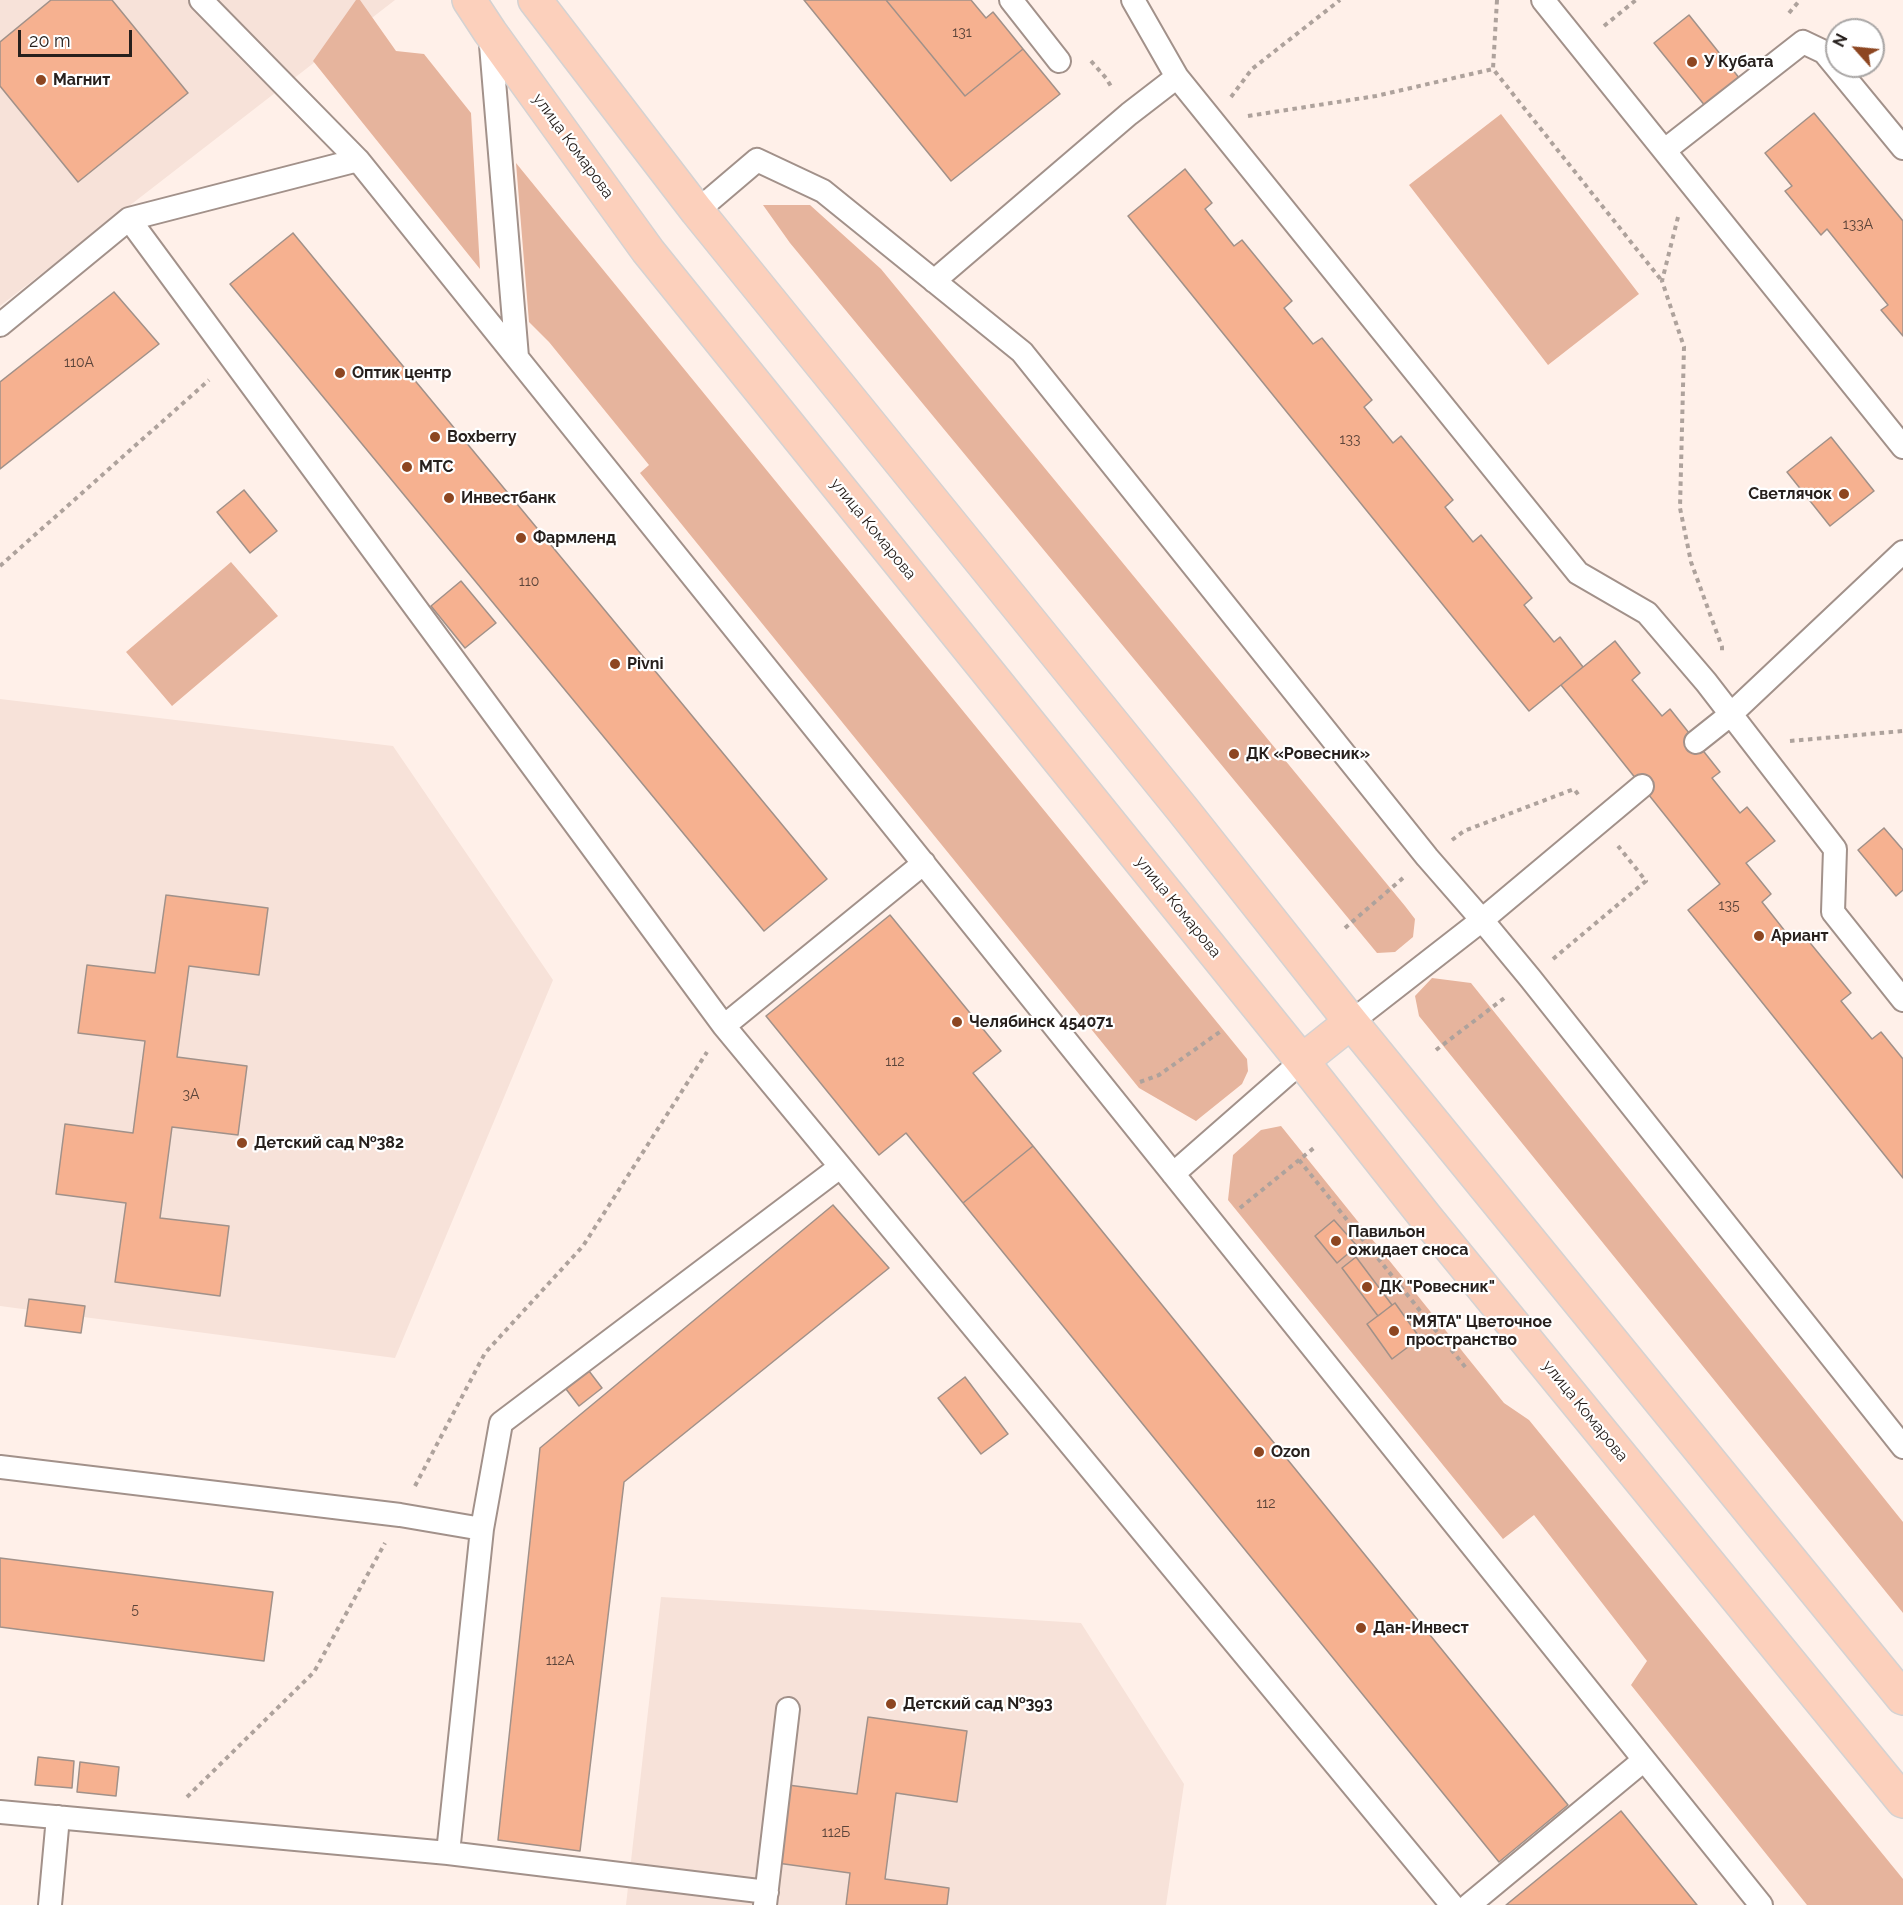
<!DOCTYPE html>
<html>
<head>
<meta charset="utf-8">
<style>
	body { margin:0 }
	#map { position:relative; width:1903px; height:1905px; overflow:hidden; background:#fff0e9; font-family:Raleway,sans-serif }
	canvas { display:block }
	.north { position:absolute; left:1825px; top:18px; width:60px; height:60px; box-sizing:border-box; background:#fff; border:2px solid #a9a6a5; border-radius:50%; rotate:297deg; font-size:16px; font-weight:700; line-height:24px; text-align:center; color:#27201d }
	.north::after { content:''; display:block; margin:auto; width:21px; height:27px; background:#8d4621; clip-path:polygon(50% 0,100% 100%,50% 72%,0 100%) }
	.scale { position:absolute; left:18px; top:30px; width:114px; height:27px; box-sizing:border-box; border:3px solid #27201d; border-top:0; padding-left:8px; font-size:18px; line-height:21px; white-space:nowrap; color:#27201d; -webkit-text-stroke:4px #fff; paint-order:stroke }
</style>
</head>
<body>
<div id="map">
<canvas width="1903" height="1905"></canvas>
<div class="north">N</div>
<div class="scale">20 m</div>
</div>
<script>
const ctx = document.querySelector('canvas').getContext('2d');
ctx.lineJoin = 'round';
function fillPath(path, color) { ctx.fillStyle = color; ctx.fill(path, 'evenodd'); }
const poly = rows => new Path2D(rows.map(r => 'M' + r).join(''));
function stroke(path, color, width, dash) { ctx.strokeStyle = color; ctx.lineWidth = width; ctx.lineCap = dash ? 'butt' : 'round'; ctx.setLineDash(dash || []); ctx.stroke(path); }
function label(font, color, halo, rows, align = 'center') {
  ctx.font = font + ' Raleway,sans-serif'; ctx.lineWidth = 4.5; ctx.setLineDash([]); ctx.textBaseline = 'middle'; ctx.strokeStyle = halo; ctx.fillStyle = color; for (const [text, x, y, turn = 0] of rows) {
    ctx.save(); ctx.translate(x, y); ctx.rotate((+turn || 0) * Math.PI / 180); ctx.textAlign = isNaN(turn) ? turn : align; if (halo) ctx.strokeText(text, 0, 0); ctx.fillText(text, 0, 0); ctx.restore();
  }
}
fillPath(poly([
	[0,0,395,0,0,306],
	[0,699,393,746,553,980,395,1358,0,1306],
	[661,1597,1081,1623,1184,1784,1166,1905,626,1905]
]), '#f7e2d9');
fillPath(poly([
	[356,0,360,0,396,51,424,54,471,113,480,269,313,61],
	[1501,114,1639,294,1548,365,1409,185],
	[516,163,1247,1059,1248,1071,1242,1084,1196,1121,1139,1088,640,473,649,465,549,342,529,322],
	[763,205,810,205,881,269,1405,906,1415,919,1413,937,1395,952,1377,953,790,243],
	[231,562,278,616,172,706,126,652],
	[1432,978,1471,983,1903,1522,1903,1613,1419,1016,1415,996],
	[1281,1126,1504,1403,1529,1420,1903,1879,1903,1905,1807,1905,1631,1685,1647,1661,1534,1515,1503,1539,1228,1200,1233,1155,1261,1130]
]), '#e6b49d');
const building = poly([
	[51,0,112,0,188,93,78,182,0,86,0,42,51,0],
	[804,0,886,0,965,96,1023,49,1060,94,951,181,804,0],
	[886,0,971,0,986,18,993,12,1023,49,965,96,886,0],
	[1689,15,1740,79,1706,107,1654,43,1689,15],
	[1814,113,1903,221,1903,336,1881,310,1888,305,1827,229,1821,235,1785,191,1792,186,1765,153,1814,113],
	[1185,169,1212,203,1205,209,1234,246,1242,240,1292,301,1284,308,1313,344,1322,338,1372,400,1364,407,1393,443,1401,436,1453,500,1445,507,1473,542,1481,535,1532,598,1524,605,1554,642,1560,637,1583,667,1529,711,1128,216,1185,169],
	[293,233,827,879,764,931,230,284,293,233],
	[114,292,159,344,0,469,0,382,114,292],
	[1831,437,1874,491,1830,526,1787,472,1831,437],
	[244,490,277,531,250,553,217,512,244,490],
	[461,581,496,623,465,648,431,606,461,581],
	[1615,641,1640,673,1632,680,1662,716,1670,709,1720,772,1712,778,1740,813,1747,807,1775,841,1746,863,1771,894,1762,902,1792,940,1802,933,1851,993,1841,1001,1872,1039,1881,1032,1903,1059,1903,1178,1688,910,1720,884,1561,685,1615,641],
	[1884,828,1903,850,1903,890,1896,896,1858,850,1884,828],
	[166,895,268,908,259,975,189,966,177,1057,247,1066,238,1135,172,1127,160,1218,229,1226,220,1296,115,1282,126,1203,56,1194,65,1124,133,1133,145,1041,78,1033,87,965,155,973,166,895],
	[890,915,1001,1051,973,1073,1033,1146,963,1203,906,1133,879,1155,766,1016,890,915],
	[1033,1146,1568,1805,1499,1862,963,1203,1033,1146],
	[833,1205,889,1268,624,1482,580,1851,498,1840,540,1448,833,1205],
	[1334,1220,1357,1246,1337,1263,1315,1236,1334,1220],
	[1356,1257,1392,1305,1378,1316,1342,1268,1356,1257],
	[29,1299,85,1306,81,1333,25,1326,29,1299],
	[1395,1303,1420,1338,1392,1359,1367,1324,1395,1303],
	[589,1371,602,1388,579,1406,566,1389,589,1371],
	[965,1377,1008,1434,981,1454,938,1398,965,1377],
	[0,1558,273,1592,264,1661,0,1627,0,1558],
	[868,1717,967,1731,957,1802,896,1793,885,1879,949,1888,947,1905,846,1905,850,1873,777,1863,788,1785,857,1794,868,1717],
	[38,1757,74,1761,72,1788,35,1785,38,1757],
	[80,1762,119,1767,116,1796,77,1792,80,1762],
	[1621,1811,1697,1905,1506,1905,1621,1811]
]);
fillPath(building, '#f6b190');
stroke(building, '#a19189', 1.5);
const lane = poly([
	[201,0,358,160,1761,1905],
	[1011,0,1059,61],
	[1543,0,1903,447],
	[490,33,517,357],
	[1177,77,1578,573,1647,613,1706,682,1835,849,1833,912,1903,1000],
	[1665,150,1803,42,1824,52,1903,148],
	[697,211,757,160,823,191,1022,352,1427,857,1482,920,1530,978,1903,1447],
	[129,219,724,1026,1452,1905],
	[934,281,1129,114,1177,77,1133,0],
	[0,325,129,219,358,160],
	[1696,742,1730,715,1903,552],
	[1351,1022,1482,920,1642,786],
	[724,1026,924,863],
	[1173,1174,1302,1061],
	[0,1467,400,1515,482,1529],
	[0,1812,448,1853,767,1892],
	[448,1853,482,1529,501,1423,840,1167],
	[50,1905,58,1817],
	[765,1905,788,1709],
	[1469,1905,1644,1760]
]);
const primary = poly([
	[469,0,490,32,648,251,1302,1061,1427,1219,1903,1801],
	[535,0,697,211,1183,810,1351,1022,1903,1698],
	[1302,1061,1351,1022]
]);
stroke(lane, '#a2918a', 26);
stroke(primary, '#d4d2d2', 36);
stroke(poly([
	[1497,0,1493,69,1662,281],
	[1789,13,1800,0],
	[1604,26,1636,0],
	[1091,61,1106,78,1112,88],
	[1231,97,1252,69,1340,0],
	[1248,116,1376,96,1493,69],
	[1678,217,1662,281,1684,347,1680,508,1691,562,1722,647,1722,653],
	[0,566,209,380],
	[1790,741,1903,731],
	[1452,840,1464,831,1574,789,1580,797],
	[1345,928,1403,878],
	[1553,959,1646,881,1618,846],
	[1436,1050,1507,996],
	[1140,1082,1159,1075,1221,1031],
	[1299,1160,1466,1368],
	[1240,1208,1315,1147],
	[415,1486,485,1353,583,1246,707,1052],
	[187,1797,314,1672,385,1543]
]), '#aea29c', 4, [4.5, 4.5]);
stroke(lane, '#fff', 22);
stroke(primary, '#fcd0bc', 33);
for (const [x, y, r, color] of [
	[1692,62,6,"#8d4621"],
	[41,80,6,"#8d4621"],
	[340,373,6,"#8d4621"],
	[435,437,6,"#8d4621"],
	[407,467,6,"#8d4621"],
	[1844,494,6,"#8d4621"],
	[449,498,6,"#8d4621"],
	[521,538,6,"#8d4621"],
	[615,664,6,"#8d4621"],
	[1234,754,6,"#8d4621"],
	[1759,936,6,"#8d4621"],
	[957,1022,6,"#8d4621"],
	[242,1143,6,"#8d4621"],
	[1336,1241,6,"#8d4621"],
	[1367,1287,6,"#8d4621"],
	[1394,1331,6,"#8d4621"],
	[1259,1452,6,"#8d4621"],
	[1361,1628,6,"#8d4621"],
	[891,1704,6,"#8d4621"]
]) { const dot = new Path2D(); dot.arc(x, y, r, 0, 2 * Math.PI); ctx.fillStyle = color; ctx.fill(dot); stroke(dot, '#fff', 2); }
label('14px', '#5b443a', null, [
	["131",962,33],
	["133А",1858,225],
	["110А",79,363],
	["133",1350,440],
	["110",529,582],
	["135",1729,906],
	["112",895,1062],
	["3А",191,1095],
	["112",1266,1504],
	["5",135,1610],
	["112А",560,1661],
	["112Б",836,1833]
]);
label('bold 16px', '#27201d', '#fff', [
	["У Кубата",1704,62],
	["Магнит",53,80],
	["Оптик центр",352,373],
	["Boxberry",447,437],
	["МТС",419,467],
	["Светлячок",1832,494,"right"],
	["Инвестбанк",461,498],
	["Фармленд",533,538],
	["Pivni",627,664],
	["ДК «Ровесник»",1246,754],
	["Ариант",1771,936],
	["Челябинск 454071",969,1022],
	["Детский сад №382",254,1143],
	["Павильон",1348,1232],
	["ожидает сноса",1348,1250],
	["ДК \"Ровесник\"",1379,1287],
	["\"МЯТА\" Цветочное",1406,1322],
	["пространство",1406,1340],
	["Ozon",1271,1452],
	["Дан-Инвест",1373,1628],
	["Детский сад №393",903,1704]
], 'left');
label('16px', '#27201d', '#fff', [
	["улица Комарова",573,146,54],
	["улица Комарова",873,529,51],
	["улица Комарова",1178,907,51],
	["улица Комарова",1585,1411,51]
]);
</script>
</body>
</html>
